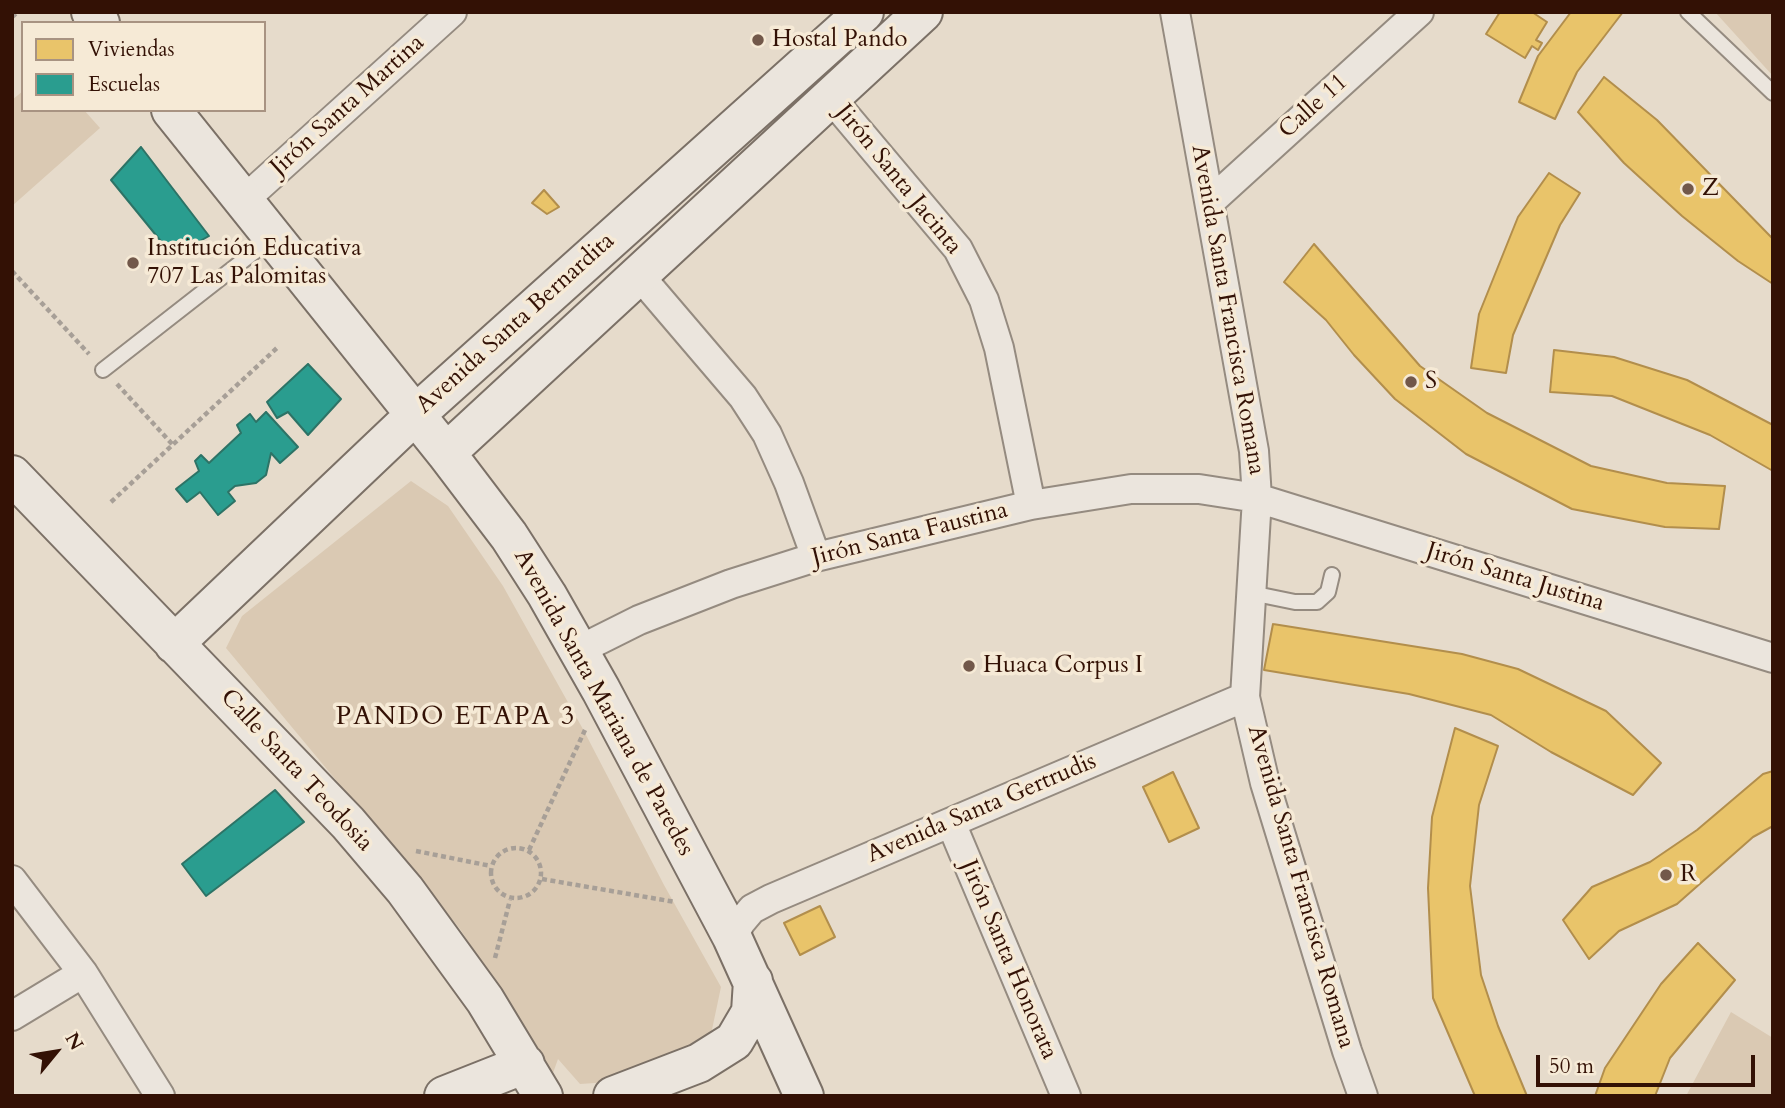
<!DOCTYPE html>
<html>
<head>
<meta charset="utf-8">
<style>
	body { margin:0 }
	#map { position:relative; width:1785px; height:1108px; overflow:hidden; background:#e6dbcb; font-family:Cardo,serif }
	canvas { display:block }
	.frame { position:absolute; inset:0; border:14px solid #331105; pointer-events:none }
	.legend { position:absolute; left:21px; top:21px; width:245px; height:91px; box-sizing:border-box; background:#f6ead6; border:2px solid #a89382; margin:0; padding:9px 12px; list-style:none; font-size:21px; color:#331105 }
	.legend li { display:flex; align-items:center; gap:14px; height:35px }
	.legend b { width:35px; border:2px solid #a89382 }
	.north { position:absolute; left:21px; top:1017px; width:70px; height:70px; -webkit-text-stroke:5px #f6ead6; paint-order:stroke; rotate:60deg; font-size:19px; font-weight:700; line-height:28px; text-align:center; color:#331105 }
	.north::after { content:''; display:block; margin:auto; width:24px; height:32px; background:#331105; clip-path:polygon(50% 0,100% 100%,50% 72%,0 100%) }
	.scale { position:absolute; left:1536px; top:1055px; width:219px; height:32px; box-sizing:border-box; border:4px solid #331105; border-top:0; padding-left:9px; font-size:21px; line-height:24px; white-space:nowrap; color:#331105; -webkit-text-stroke:5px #f6ead6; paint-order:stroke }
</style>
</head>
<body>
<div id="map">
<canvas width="1785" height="1108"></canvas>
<div class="frame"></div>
<ul class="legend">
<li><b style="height:19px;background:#e9c46a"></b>Viviendas</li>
<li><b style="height:19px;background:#2a9d8f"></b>Escuelas</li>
</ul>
<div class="north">N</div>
<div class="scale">50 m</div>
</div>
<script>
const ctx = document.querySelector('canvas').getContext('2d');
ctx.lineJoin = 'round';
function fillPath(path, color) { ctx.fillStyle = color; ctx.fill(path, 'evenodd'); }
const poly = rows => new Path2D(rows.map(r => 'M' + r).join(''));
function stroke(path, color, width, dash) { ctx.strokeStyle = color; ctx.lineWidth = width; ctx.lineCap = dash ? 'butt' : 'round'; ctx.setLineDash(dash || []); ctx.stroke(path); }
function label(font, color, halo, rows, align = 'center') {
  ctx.font = font + ' Cardo,serif'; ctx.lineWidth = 7; ctx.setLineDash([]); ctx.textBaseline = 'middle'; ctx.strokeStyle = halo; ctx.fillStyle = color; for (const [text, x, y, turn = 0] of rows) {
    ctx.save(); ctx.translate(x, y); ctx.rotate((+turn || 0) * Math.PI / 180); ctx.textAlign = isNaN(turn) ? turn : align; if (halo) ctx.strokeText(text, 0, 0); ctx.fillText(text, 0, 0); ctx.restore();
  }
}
fillPath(poly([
	[1715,12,1773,12,1773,76],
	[23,91,23,110,84,110,100,128,12,206,12,100],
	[411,481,448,506,503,586,584,731,664,885,721,987,710,1039,610,1082,580,1084,558,1059,553,1073,460,929,226,648,242,616],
	[1731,1012,1773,1038,1773,1096,1686,1096]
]), '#dac9b3');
const homes = poly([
	[1500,12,1532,12,1547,22,1536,40,1542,43,1538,50,1532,46,1525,58,1486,34,1500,12],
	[1571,12,1623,12,1577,72,1555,119,1519,102,1538,56,1571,12],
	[1604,77,1657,120,1773,239,1773,284,1738,261,1682,216,1624,163,1578,112,1604,77],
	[1549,173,1580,193,1560,225,1513,335,1506,373,1471,368,1479,314,1518,217,1549,173],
	[544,190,559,207,547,214,532,203,544,190],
	[1314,244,1420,366,1487,413,1591,466,1667,483,1725,486,1719,529,1665,527,1572,509,1466,454,1395,399,1354,355,1326,320,1284,282,1314,244],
	[1554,350,1614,357,1687,380,1773,425,1773,471,1710,435,1612,396,1550,392,1554,350],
	[1273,624,1462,654,1518,669,1606,711,1661,763,1633,795,1551,752,1491,715,1409,694,1264,670,1273,624],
	[1455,728,1498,746,1479,805,1470,886,1481,975,1498,1026,1527,1096,1475,1096,1433,998,1428,888,1432,817,1455,728],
	[1773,771,1773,826,1753,837,1677,904,1619,931,1589,959,1563,920,1592,887,1650,862,1697,830,1763,774,1773,771],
	[1173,772,1199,828,1169,842,1143,787,1173,772],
	[820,906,835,937,800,955,784,923,820,906],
	[1698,943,1735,980,1670,1058,1655,1096,1595,1096,1605,1068,1661,984,1698,943]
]);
fillPath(homes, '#e9c46a');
stroke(homes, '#b28e4c', 2);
const schools = poly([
	[141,147,209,236,173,256,111,180,141,147],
	[308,364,341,399,308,435,288,412,277,418,267,402,308,364],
	[266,412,298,447,280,463,271,453,266,475,256,483,235,486,228,492,235,501,218,515,200,492,187,502,176,489,199,471,195,461,201,455,209,463,241,433,237,425,250,414,256,422,266,412],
	[275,790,304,822,206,896,182,864,275,790]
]);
fillPath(schools, '#2a9d8f');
stroke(schools, '#2d7366', 2);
const service = poly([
	[1688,12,1773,93],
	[103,370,272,238],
	[1251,593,1295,602,1317,602,1328,592,1332,575]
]);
const minor = poly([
	[1175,12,1254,451,1257,498,1245,697,1265,783,1347,1051,1363,1096],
	[830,97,958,249,984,300,999,348,1031,505],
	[244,200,452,12],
	[1210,202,1419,12],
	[638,274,743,397,767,434,789,483,816,557],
	[579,650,639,620,731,584,816,557,1031,505,1131,489,1199,489,1257,498,1773,658],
	[951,823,1066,1096],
	[12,880,83,973,160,1096],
	[732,937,741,922,752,909,771,899,1245,697],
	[12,1016,83,973]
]);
const secondary = poly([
	[91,12,100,23],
	[171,110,446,453,509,536,547,595,601,690,732,937,804,1096],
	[446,453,923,12],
	[12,475,348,823,405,890,485,1000,543,1096],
	[174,644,416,414,864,12],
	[444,1096,525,1064],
	[613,1096,699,1063,734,1041,751,1012,753,981]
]);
stroke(service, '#958b80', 18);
stroke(minor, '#958b80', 32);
stroke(secondary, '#7b7066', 42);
stroke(poly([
	[12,17,18,12],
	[12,271,89,354],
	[117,384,173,445],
	[111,502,278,347],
	'491 873a25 25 0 1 1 50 0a25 25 0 1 1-50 0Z',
	[529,850,585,730],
	[416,851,491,866],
	[542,879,675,902],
	[495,958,510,900]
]), '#a79f97', 4.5, [5, 3.5]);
stroke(service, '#ebe5dd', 14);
stroke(minor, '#ebe5dd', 28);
stroke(secondary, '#ebe5dd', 38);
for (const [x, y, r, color] of [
	[758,40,7,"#72584a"],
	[1688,189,7,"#72584a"],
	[133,263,7,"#72584a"],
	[1411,382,7,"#72584a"],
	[969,666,7,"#72584a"],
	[1666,875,7,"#72584a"]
]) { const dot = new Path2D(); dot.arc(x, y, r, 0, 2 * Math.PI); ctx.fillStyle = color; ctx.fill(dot); stroke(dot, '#f6ead6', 2.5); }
label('24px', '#331105', '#f6ead6', [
	["Hostal Pando",772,40],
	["Z",1702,189],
	["Institución Educativa",147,249],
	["707 Las Palomitas",147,277],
	["S",1425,382],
	["Huaca Corpus I",983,666],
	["R",1680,875]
], 'left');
label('24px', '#331105', '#f6ead6', [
	["Jirón Santa Martina",348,106,-42],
	["Calle 11",1314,107,-42],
	["Jirón Santa Jacinta",898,180,51],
	["Avenida Santa Francisca Romana",1227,310,80],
	["Avenida Santa Bernardita",516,324,-42],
	["Jirón Santa Faustina",910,535,-14],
	["Jirón Santa Justina",1515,578,17],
	["Avenida Santa Mariana de Paredes",603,703,61],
	["Calle Santa Teodosia",296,771,47],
	["Avenida Santa Gertrudis",982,809,-23],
	["Avenida Santa Francisca Romana",1300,887,74],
	["Jirón Santa Honorata",1008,960,67]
]);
ctx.letterSpacing = '2px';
label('26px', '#331105', '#f6ead6', [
	["PANDO ETAPA 3",456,718]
]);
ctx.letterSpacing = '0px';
</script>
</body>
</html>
